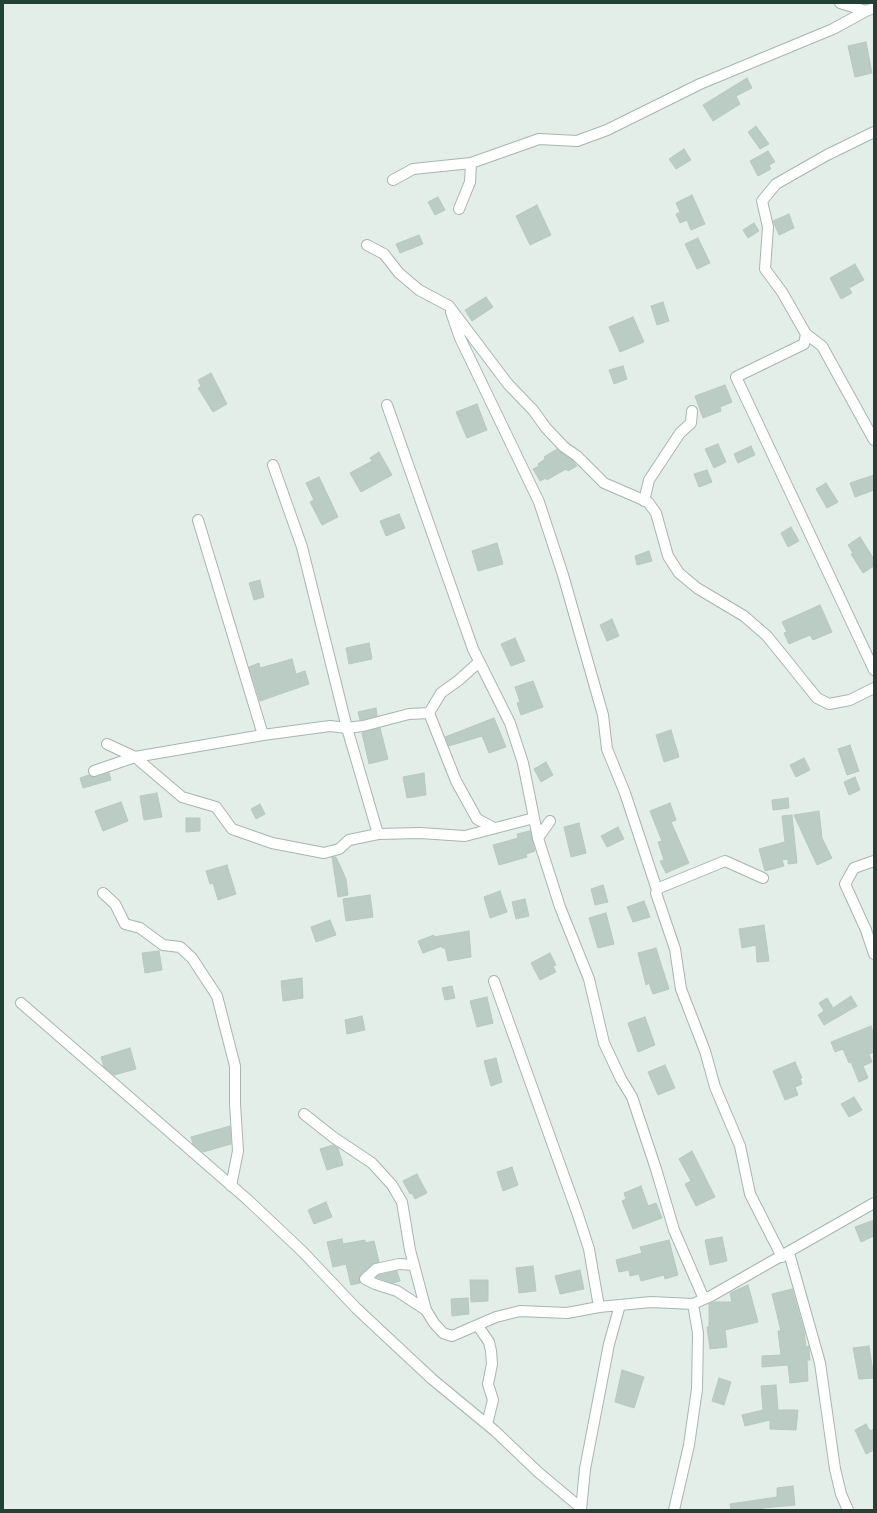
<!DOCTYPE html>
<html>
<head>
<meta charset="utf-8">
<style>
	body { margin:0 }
	#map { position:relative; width:877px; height:1513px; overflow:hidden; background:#e3eee9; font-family:"Exo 2",sans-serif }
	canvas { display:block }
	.frame { position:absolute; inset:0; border:4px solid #214137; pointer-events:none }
</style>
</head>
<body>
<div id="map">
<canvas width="877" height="1513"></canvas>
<div class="frame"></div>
</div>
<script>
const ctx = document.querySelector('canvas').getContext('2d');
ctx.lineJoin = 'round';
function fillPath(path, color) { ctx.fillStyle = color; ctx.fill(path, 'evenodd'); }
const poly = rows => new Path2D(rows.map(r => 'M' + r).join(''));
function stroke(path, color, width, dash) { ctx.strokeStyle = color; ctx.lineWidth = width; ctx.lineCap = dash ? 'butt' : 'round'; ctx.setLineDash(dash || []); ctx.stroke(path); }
const building = poly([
	[866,42,872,73,855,77,848,46,866,42],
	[747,78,752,88,736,96,740,104,713,121,703,105,747,78],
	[756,126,769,144,760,149,748,132,756,126],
	[684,149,691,160,676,169,669,159,684,149],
	[768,151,775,162,769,165,771,169,758,176,750,161,768,151],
	[692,195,705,224,691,230,687,220,680,223,676,214,680,212,676,203,692,195],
	[438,197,445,210,435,215,428,202,438,197],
	[537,205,551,235,530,245,516,216,537,205],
	[789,214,794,228,779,235,773,221,789,214],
	[754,223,759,231,748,238,743,230,754,223],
	[419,235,423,244,400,253,396,244,419,235],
	[698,238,710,263,697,269,685,244,698,238],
	[855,264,864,280,849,288,852,293,841,299,830,278,855,264],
	[486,297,493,307,472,321,465,310,486,297],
	[663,302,669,321,657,325,651,306,663,302],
	[633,317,644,342,620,352,609,327,633,317],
	[623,366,627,379,614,384,609,370,623,366],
	[211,373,227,404,213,412,198,388,201,386,198,380,211,373],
	[725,385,732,402,720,407,721,411,703,418,695,396,725,385],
	[477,404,487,430,467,438,456,412,477,404],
	[718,444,726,462,714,468,705,449,718,444],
	[751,446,755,455,738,463,734,454,751,446],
	[557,449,573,461,577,466,568,471,566,469,547,480,546,478,540,481,533,469,539,466,538,464,545,459,544,457,557,449],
	[379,452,392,475,361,492,350,473,372,461,370,458,379,452],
	[707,470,712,482,699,487,694,474,707,470],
	[874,475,874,490,855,497,850,483,874,475],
	[319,477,338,517,322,525,310,502,314,500,306,483,319,477],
	[826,483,838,502,827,508,816,489,826,483],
	[399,514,405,528,386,536,380,521,399,514],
	[791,527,799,541,788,547,781,533,791,527],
	[860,537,874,559,874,566,863,573,851,554,853,553,848,545,860,537],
	[497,543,503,564,478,571,472,551,497,543],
	[649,551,652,561,637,565,635,556,649,551],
	[260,580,264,597,254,600,249,583,260,580],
	[820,605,832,632,813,640,810,635,789,644,784,633,787,632,782,622,820,605],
	[612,619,619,636,607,641,600,625,612,619],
	[515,638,525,661,511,666,501,644,515,638],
	[369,643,372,659,349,664,346,648,369,643],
	[292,659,296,674,305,671,309,684,260,701,249,667,259,663,260,668,292,659],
	[533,681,543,707,521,715,517,703,520,702,515,687,533,681],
	[376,708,377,716,360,720,358,712,376,708],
	[494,718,506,747,489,753,482,736,449,746,445,737,494,718],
	[380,728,388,759,369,764,362,733,380,728],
	[671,730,679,757,664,762,656,735,671,730],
	[850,745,859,771,847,775,838,749,850,745],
	[804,758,810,770,796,777,790,765,804,758],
	[546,762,553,775,541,782,534,769,546,762],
	[109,773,111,780,83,788,80,778,89,775,96,777,109,773],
	[424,773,426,795,407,798,403,777,424,773],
	[855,777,860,790,849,795,844,782,855,777],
	[157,793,162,817,144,820,140,796,157,793],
	[788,798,789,808,773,810,772,800,788,798],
	[121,802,128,821,103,831,95,811,121,802],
	[670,803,676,820,671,822,689,863,666,873,660,861,664,860,658,842,662,841,650,811,670,803],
	[260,804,265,814,256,819,251,809,260,804],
	[819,811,822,838,832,858,817,865,794,815,819,811],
	[792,815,797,863,788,864,788,859,782,860,784,866,765,871,759,849,785,842,782,816,792,815],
	[186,818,200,818,200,831,186,832,186,818],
	[579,823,586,853,571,857,564,827,579,823],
	[618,827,624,839,607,847,601,836,618,827],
	[530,831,535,851,526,854,527,857,499,865,493,845,518,838,517,834,530,831],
	[332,857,336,857,346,879,348,895,338,897,332,857],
	[227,865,236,894,218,900,213,883,210,884,206,871,227,865],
	[603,885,608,902,595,905,591,889,603,885],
	[500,891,507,912,490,918,484,897,500,891],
	[370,895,373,917,346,921,343,899,370,895],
	[525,899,529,916,516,919,512,902,525,899],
	[644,901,650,917,633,922,627,907,644,901],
	[606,913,614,944,598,948,589,918,606,913],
	[330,920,336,935,316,942,311,927,330,920],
	[764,925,769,961,757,962,756,945,742,948,739,929,764,925],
	[469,931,471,957,448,961,445,948,442,948,442,946,423,953,418,941,434,935,434,937,469,931],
	[656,948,669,989,653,994,649,983,646,985,638,953,656,948],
	[159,951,162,970,145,973,142,953,159,951],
	[550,953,556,965,553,966,556,972,540,980,531,963,550,953],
	[302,978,303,998,283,1001,281,981,302,978],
	[452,986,455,998,445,1000,442,988,452,986],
	[851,996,857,1006,824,1025,818,1015,824,1011,819,1003,827,998,833,1008,851,996],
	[487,997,493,1023,477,1027,470,1001,487,997],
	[362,1016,365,1030,347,1034,345,1020,362,1016],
	[645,1017,655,1045,638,1052,628,1023,645,1017],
	[871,1026,874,1034,874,1052,869,1054,872,1062,863,1066,868,1078,859,1082,851,1062,849,1063,843,1049,835,1052,831,1042,871,1026],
	[130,1048,136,1069,114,1075,104,1067,101,1057,130,1048],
	[496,1058,502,1082,491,1086,484,1061,496,1058],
	[795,1062,802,1078,800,1078,802,1084,795,1087,798,1095,785,1100,773,1071,795,1062],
	[665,1065,675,1088,658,1095,648,1072,665,1065],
	[854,1097,862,1110,849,1117,841,1104,854,1097],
	[230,1126,231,1144,203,1152,193,1144,191,1137,230,1126],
	[333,1145,338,1148,343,1165,327,1170,320,1149,333,1145],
	[692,1151,715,1197,696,1206,685,1184,691,1181,679,1159,692,1151],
	[512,1167,518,1185,503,1191,497,1172,512,1167],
	[417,1174,427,1193,415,1199,412,1193,410,1194,403,1181,417,1174],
	[641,1186,648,1206,656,1203,662,1218,633,1229,622,1201,626,1199,624,1193,641,1186],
	[326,1202,332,1217,314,1224,308,1210,326,1202],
	[874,1220,874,1236,861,1242,855,1227,874,1220],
	[722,1237,727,1261,710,1265,705,1240,722,1237],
	[342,1239,343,1244,365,1240,365,1243,374,1241,379,1262,372,1264,361,1274,359,1280,360,1283,351,1285,346,1264,333,1267,327,1242,342,1239],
	[669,1240,678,1275,665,1279,664,1275,641,1281,639,1274,630,1276,629,1270,619,1272,616,1260,642,1253,640,1247,669,1240],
	[533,1266,536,1291,519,1293,516,1268,533,1266],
	[580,1270,584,1289,560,1294,555,1276,580,1270],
	[397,1271,400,1281,393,1283,376,1277,379,1275,397,1271],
	[470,1280,488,1280,488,1301,471,1302,470,1280],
	[748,1285,758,1322,725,1330,727,1347,710,1349,707,1327,709,1327,709,1304,714,1302,732,1302,730,1293,748,1285],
	[792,1289,804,1331,806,1347,809,1346,809,1350,810,1360,807,1360,808,1381,790,1383,788,1365,762,1367,762,1356,781,1355,778,1331,781,1331,772,1294,792,1289],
	[468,1298,469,1314,452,1316,451,1299,468,1298],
	[869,1346,874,1378,859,1379,853,1348,869,1346],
	[622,1370,644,1377,634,1408,615,1402,622,1370],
	[719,1378,731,1382,724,1405,712,1401,719,1378],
	[776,1385,778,1410,798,1410,796,1430,770,1429,770,1420,745,1426,742,1415,763,1410,761,1386,776,1385],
	[866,1424,870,1431,874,1429,874,1450,866,1454,855,1430,866,1424],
	[793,1486,795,1505,763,1508,763,1510,731,1510,730,1504,777,1497,777,1488,793,1486]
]);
fillPath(building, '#bbccc4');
stroke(building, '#b5c9bf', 1);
const minor = poly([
	[840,3,866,11,874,8],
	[874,132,827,155,776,184,762,201,768,227,765,269,782,292,806,334,822,346,874,440],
	[393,180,413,169,471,163,539,139,577,141,607,130,700,84,833,29,866,11],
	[459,209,470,182,471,163],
	[367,245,384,254,399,273,419,290,449,306,508,384,533,410,546,428,564,447,577,456,604,483,648,502,656,513,668,556,679,573,697,588,744,616,767,636,817,698,829,704,850,700,874,688],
	[451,312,460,338,539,502,563,575,603,715,607,749,625,793,657,890],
	[806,334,804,344,736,377,874,670],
	[387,405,473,649,510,723,523,763,538,838],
	[273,465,302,547,347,728,378,834,420,833,465,836,534,818],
	[644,501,649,480,680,433,691,423,692,411],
	[198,520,263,735],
	[429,713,441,693,459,680,479,662],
	[107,744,135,757,182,797,216,807,232,829,272,843,324,853,339,849,349,840,378,834],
	[94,771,135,757,263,735,330,726,347,728,363,726,409,714,429,713,456,781,477,819,494,828],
	[550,821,538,838,560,907,589,979,604,1043,621,1079,632,1097,656,1169,674,1230,704,1299],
	[874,861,854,868,845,884,866,930,874,954],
	[763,878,725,861,659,888,656,893,675,949,681,989,705,1051,715,1087,740,1146,750,1194,782,1257],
	[103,893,115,904,125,924,140,928,163,945,180,947,192,958,217,996,235,1066,235,1104,238,1151,231,1186],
	[494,981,578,1215,589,1249,599,1307],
	[21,1003,248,1200,303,1252,356,1308,432,1379,495,1431,538,1472,581,1508],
	[304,1114,333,1137,372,1163,392,1185,402,1202,410,1250,426,1310,434,1323,443,1333,452,1336,496,1317,520,1311,567,1313,599,1307,651,1302,693,1304,711,1296,874,1203],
	[789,1253,820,1363,835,1469,841,1494,848,1510],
	[414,1265,399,1264,376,1269,365,1279,375,1284,397,1291,426,1310],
	[478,1326,489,1342,491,1351,492,1364,488,1384,493,1400,487,1424],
	[581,1510,585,1469,609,1344,620,1305],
	[674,1510,689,1445,697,1389,698,1333,693,1304]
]);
stroke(minor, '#a5b7b0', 12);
stroke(minor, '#fff', 10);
</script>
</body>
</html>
